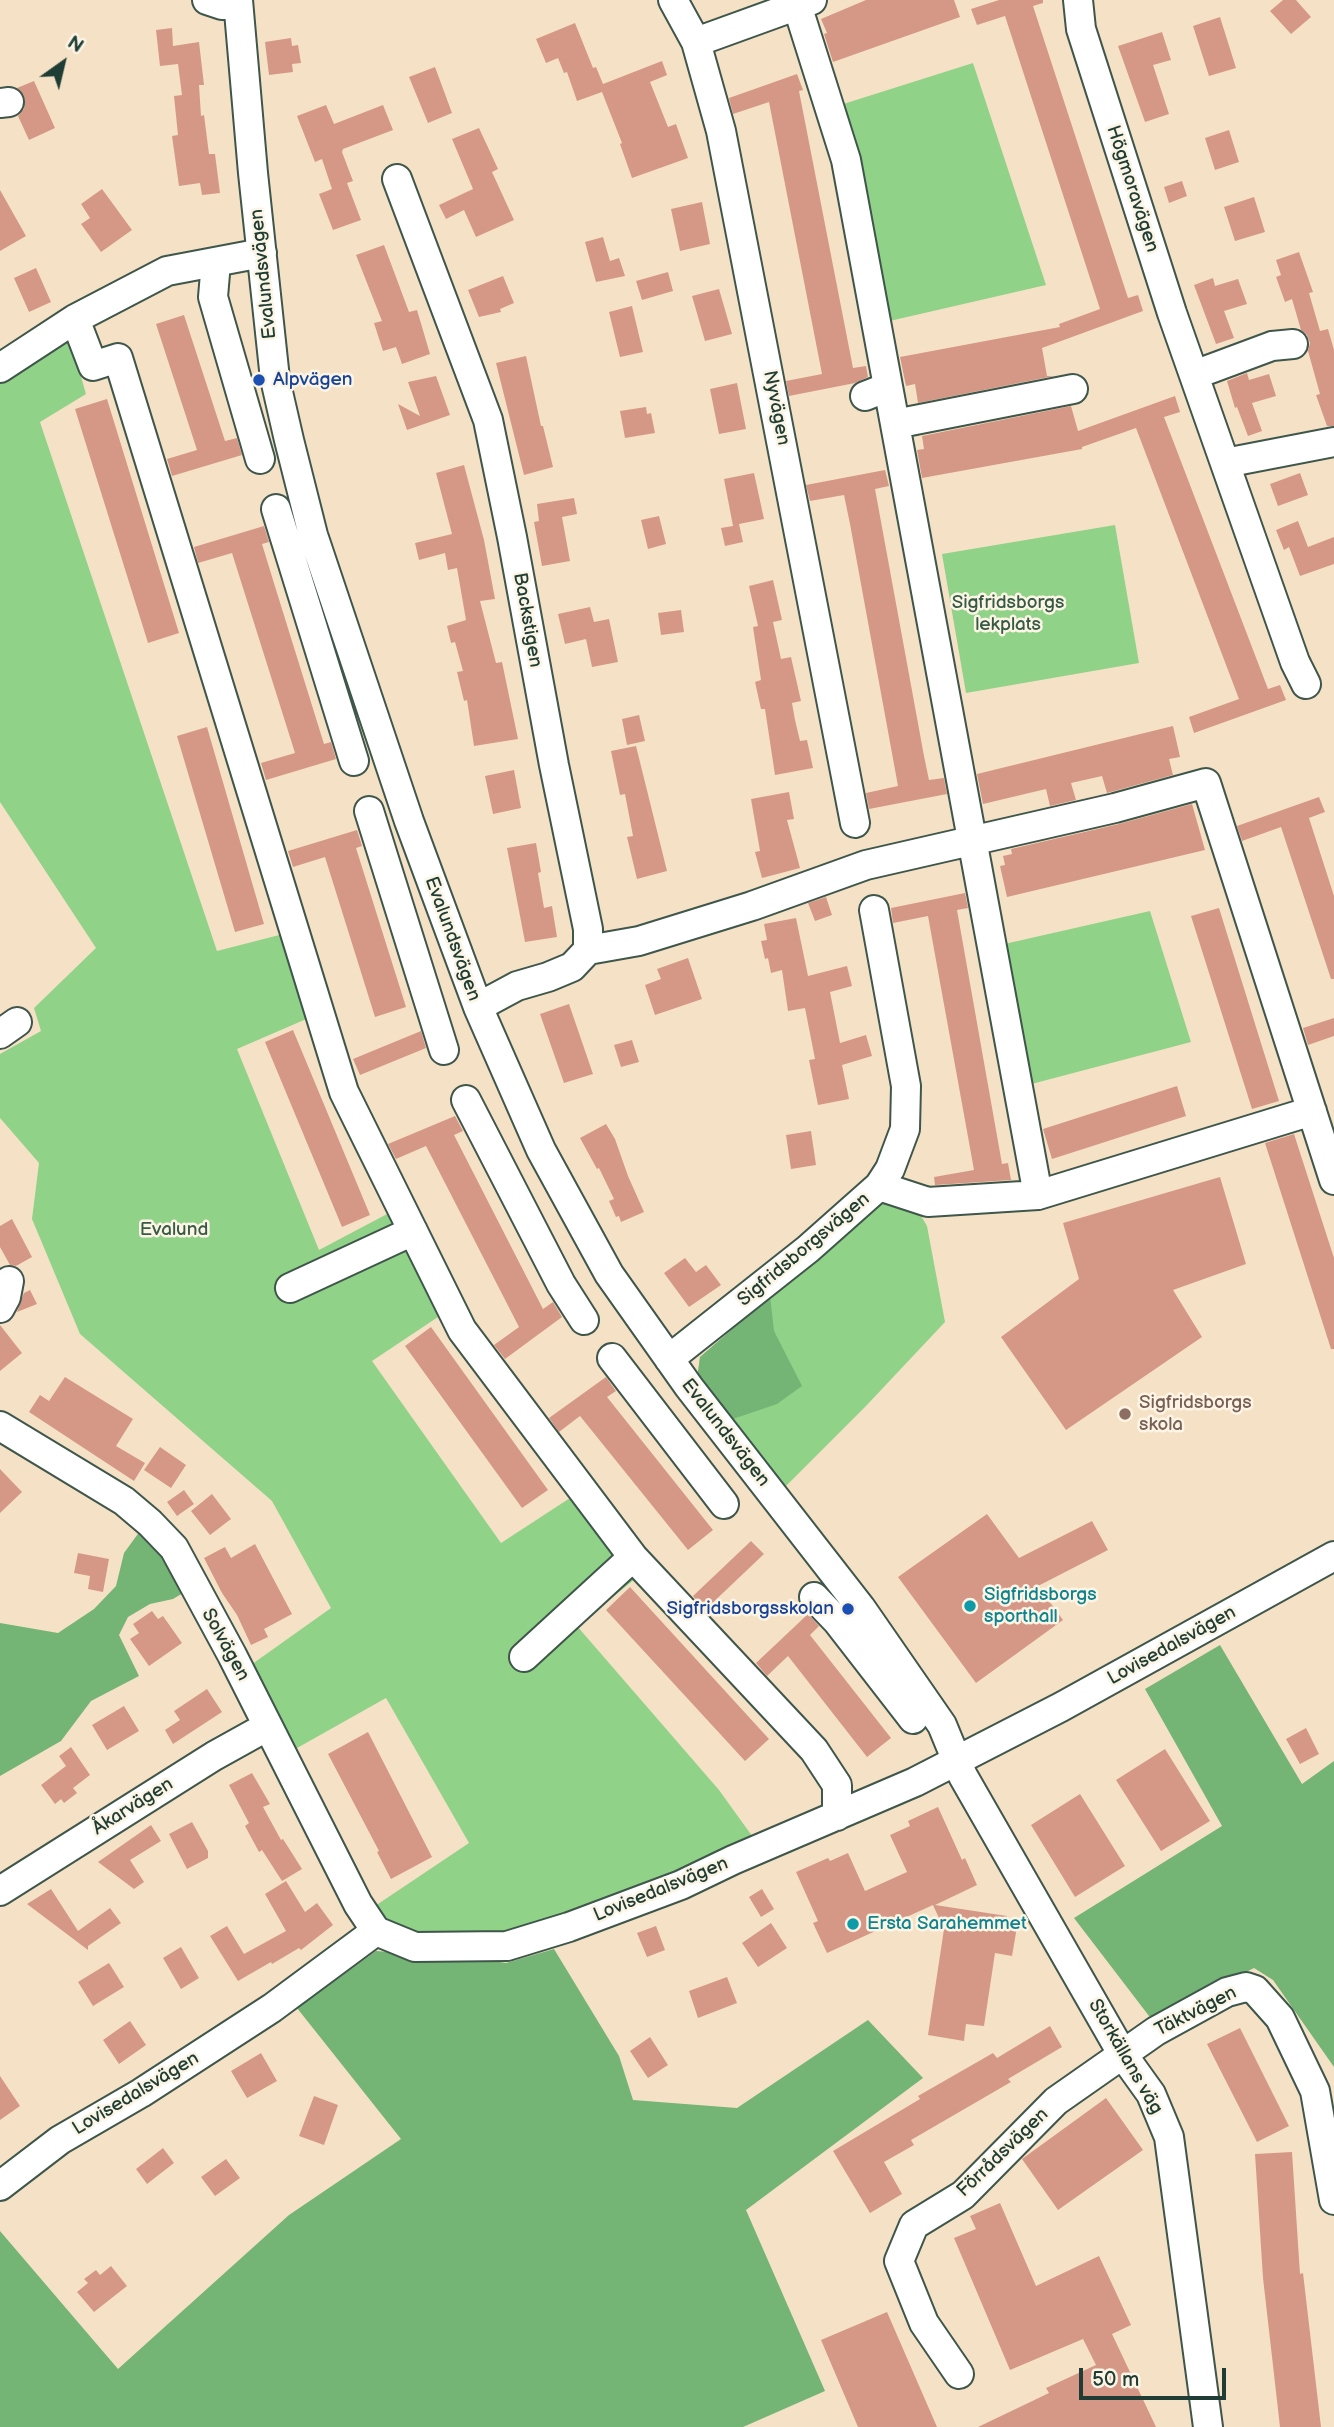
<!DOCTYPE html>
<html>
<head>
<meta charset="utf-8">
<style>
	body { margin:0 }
	#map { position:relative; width:1334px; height:2427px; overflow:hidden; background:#f5e2c6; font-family:"Balsamiq Sans",sans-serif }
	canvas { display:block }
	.north { position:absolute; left:28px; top:28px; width:70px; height:70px; -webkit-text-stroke:5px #fcf5e5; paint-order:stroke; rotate:34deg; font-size:19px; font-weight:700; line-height:28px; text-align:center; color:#1f3d34 }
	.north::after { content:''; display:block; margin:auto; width:24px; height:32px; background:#1f3d34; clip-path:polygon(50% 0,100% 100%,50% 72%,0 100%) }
	.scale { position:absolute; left:1079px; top:2368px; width:147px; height:32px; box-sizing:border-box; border:4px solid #1f3d34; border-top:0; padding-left:9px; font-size:21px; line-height:24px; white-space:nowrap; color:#1f3d34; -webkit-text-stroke:5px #fcf5e5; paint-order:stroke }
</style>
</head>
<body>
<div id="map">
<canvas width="1334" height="2427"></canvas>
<div class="north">N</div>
<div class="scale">50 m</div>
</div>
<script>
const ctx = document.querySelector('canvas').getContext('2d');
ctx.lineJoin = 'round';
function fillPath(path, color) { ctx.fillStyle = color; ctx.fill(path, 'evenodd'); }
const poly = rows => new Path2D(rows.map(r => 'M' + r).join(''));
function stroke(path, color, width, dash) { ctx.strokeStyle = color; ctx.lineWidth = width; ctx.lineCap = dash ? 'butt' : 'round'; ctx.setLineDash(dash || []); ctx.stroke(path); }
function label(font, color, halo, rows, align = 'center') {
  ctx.font = font + ' "Balsamiq Sans",sans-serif'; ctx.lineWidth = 5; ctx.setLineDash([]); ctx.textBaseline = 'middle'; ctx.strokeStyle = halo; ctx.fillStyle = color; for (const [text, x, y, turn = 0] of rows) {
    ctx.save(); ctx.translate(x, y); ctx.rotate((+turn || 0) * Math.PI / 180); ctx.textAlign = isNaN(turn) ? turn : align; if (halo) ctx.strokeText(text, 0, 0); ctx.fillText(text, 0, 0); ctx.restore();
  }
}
fillPath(poly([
	[973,63,1046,285,881,323,837,106],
	[70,339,86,394,40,422,217,951,287,933,311,1017,237,1049,319,1250,389,1213,441,1315,372,1361,501,1543,570,1498,635,1579,577,1626,719,1790,755,1840,621,1898,505,1936,417,1936,382,1923,375,1906,469,1843,386,1698,290,1752,248,1667,331,1608,272,1501,80,1334,32,1219,39,1163,0,1118,0,1054,41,1031,34,1008,96,948,0,802,0,383],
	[1115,525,1139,663,966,693,942,554],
	[1150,911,1191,1042,1024,1086,1000,945],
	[888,1202,920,1214,927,1226,945,1322,866,1406,783,1489,709,1392,698,1372,700,1357,878,1206]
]), '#91d289');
fillPath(poly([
	[770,1296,774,1331,802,1386,777,1404,730,1420,709,1392,698,1372,700,1357],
	[140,1531,167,1559,183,1593,173,1599,150,1604,128,1617,119,1635,139,1676,91,1701,61,1741,0,1776,0,1623,58,1633,94,1609,116,1586,124,1553],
	[1220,1645,1302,1784,1334,1761,1334,2067,1273,1980,1254,1968,1158,2017,1149,2016,1074,1918,1222,1826,1145,1689],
	[554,1949,619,2056,633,2100,737,2108,868,2020,923,2078,746,2210,825,2391,743,2427,0,2427,0,2231,118,2369,289,2215,401,2139,297,2008,376,1951,475,1958,506,1963]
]), '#74b475');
fillPath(poly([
	[866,0,954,0,960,17,833,62,824,34,827,33,821,19],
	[999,0,1043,0,1043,3,1033,6,1128,298,1138,295,1143,311,1042,348,1047,376,1054,376,918,403,915,384,906,386,900,357,1060,327,1059,324,1100,309,1005,16,977,25,971,9],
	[1283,0,1296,0,1311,17,1291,34,1270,11],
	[1220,17,1236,68,1209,76,1193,26],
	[575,23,593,68,596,67,603,84,662,61,667,75,650,82,668,127,676,124,688,158,632,178,620,144,622,143,602,92,577,101,567,72,564,73,558,58,546,63,536,39],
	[172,28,173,46,199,42,204,85,199,85,201,116,204,115,209,154,215,154,220,193,202,195,200,183,179,186,172,136,178,135,174,96,182,95,178,64,160,66,156,30],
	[1162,32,1171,60,1153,65,1169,114,1145,122,1118,46],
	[291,38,292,46,298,45,301,63,292,64,293,72,269,75,265,42],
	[435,67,452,113,428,123,409,77],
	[797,74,803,90,799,91,853,368,866,366,868,377,855,383,789,396,786,381,822,374,769,102,733,114,729,98],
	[34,81,55,128,29,140,18,116,24,109,25,100,17,88],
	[326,105,334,124,383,105,393,130,343,149,342,152,353,181,347,183,361,220,333,230,319,194,332,189,322,159,315,162,297,116],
	[479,128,498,169,492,172,514,220,476,237,464,210,446,219,439,205,473,189,452,139],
	[1229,130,1239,162,1215,170,1205,138],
	[1182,181,1187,196,1169,203,1164,187],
	[102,189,132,230,101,252,81,224,90,218,81,204],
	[0,190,26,236,0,251],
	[1254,197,1265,232,1235,241,1224,207],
	[702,202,710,244,680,251,671,209],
	[603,237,610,261,619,258,625,276,596,282,585,242],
	[384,245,409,312,417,310,430,354,402,364,396,347,383,351,374,323,382,321,356,255],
	[1299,252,1313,292,1309,293,1320,331,1328,329,1334,350,1334,426,1327,426,1316,395,1320,394,1308,351,1310,343,1307,335,1301,330,1292,299,1285,302,1276,277,1281,275,1276,260],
	[36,268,51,302,29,312,14,278],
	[668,272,673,291,642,300,636,281],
	[503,276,514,303,500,309,501,312,479,317,468,290],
	[1213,278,1215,286,1238,279,1247,304,1224,311,1234,338,1216,344,1194,285],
	[719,289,732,334,705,341,692,296],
	[632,306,643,352,620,357,609,312],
	[184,315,225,441,237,438,242,455,172,476,167,459,197,450,156,324],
	[526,356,541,426,543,426,553,467,524,475,496,363],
	[1247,373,1249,380,1269,374,1276,396,1252,403,1262,431,1248,436,1237,407,1235,408,1227,381],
	[436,376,450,415,407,430,398,404,420,416,408,382],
	[737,383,746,429,719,434,710,389],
	[1175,396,1180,412,1164,417,1268,689,1280,685,1286,700,1194,733,1189,717,1239,699,1136,428,1082,447,1082,449,922,478,917,450,924,449,922,436,1071,406,1078,431],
	[107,399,179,633,148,643,75,409],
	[646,407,647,414,651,413,655,433,625,438,620,411],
	[464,465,484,540,495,599,480,601,496,663,502,662,518,739,474,746,467,700,464,701,457,672,463,671,455,642,451,643,447,626,466,620,457,568,448,570,445,553,419,560,415,543,452,534,436,473],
	[885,470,889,486,875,489,924,756,929,780,944,778,947,794,869,809,866,793,898,786,850,524,844,495,810,501,806,485],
	[754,473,764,519,739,524,743,542,725,546,721,528,733,526,724,479],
	[1300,473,1308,495,1278,506,1270,484],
	[574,498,577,514,562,517,570,561,542,566,534,522,539,521,537,504],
	[659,516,666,544,648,549,641,520],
	[1298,521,1308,547,1334,537,1334,564,1300,576,1289,547,1284,550,1276,530],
	[264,526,269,542,262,544,273,580,324,744,331,742,336,759,266,780,261,763,295,753,232,553,198,563,194,547],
	[773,580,782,620,773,622,781,659,791,657,801,701,792,703,795,720,800,741,807,740,813,768,775,775,765,709,761,709,755,682,761,680,753,627,758,626,749,586],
	[590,607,594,622,609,619,618,662,592,667,586,639,565,644,558,614],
	[681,610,684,632,661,635,658,613],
	[639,715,645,741,627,745,622,719],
	[1173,726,1180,757,1169,759,1173,775,1107,793,1102,776,1071,783,1076,800,1050,806,1046,789,983,804,977,774],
	[207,727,264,924,235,932,177,736],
	[636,746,667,871,637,879,627,837,633,836,625,794,620,795,611,751],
	[514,770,521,808,493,814,485,776],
	[789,792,794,819,787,820,800,868,762,878,755,852,760,851,751,799],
	[1319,797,1325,812,1309,818,1334,896,1334,979,1331,979,1281,827,1242,841,1237,826],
	[1192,804,1205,850,1007,897,1000,866,1005,865,1003,856,1012,854,1011,849,1119,824],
	[357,830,362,846,356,848,406,1007,375,1017,325,857,293,867,288,851],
	[536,843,541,872,538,873,544,908,552,906,557,937,525,942,507,848],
	[965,893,968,908,957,910,1002,1164,1008,1163,1011,1180,935,1185,934,1177,974,1170,928,916,893,923,891,908],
	[826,897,832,915,815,921,808,903],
	[1219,908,1279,1101,1252,1109,1191,916],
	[796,918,808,976,847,966,852,986,830,992,840,1043,866,1035,872,1056,842,1065,849,1099,818,1105,809,1060,815,1059,805,1008,788,1011,782,970,771,973,768,958,765,959,761,941,767,940,764,924],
	[688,958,702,999,655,1015,645,985,661,979,657,969],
	[569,1004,593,1074,564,1083,540,1014],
	[1334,1018,1334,1036,1308,1045,1303,1028],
	[293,1030,370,1215,342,1227,265,1042],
	[421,1031,426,1048,360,1075,353,1059],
	[632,1040,639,1062,621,1067,614,1045],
	[1177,1086,1186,1116,1052,1159,1043,1129],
	[455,1116,463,1131,454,1135,543,1309,553,1302,562,1317,505,1359,494,1345,519,1327,426,1146,396,1159,388,1144],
	[606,1124,615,1139,628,1176,644,1212,621,1222,619,1216,616,1217,609,1201,614,1199,599,1168,597,1169,580,1138],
	[811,1131,816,1165,791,1169,786,1135],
	[1294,1134,1334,1258,1334,1349,1331,1349,1265,1143],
	[1220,1177,1246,1264,1173,1290,1202,1337,1066,1430,1001,1337,1079,1279,1063,1223],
	[12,1219,32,1257,16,1266,10,1265,0,1247,0,1226],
	[685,1258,696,1272,706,1265,721,1285,689,1307,664,1273],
	[30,1290,37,1304,17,1312,24,1293],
	[0,1325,22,1353,0,1371],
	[431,1327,548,1490,522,1508,405,1346],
	[65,1377,133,1419,116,1446,145,1463,134,1481,29,1412,40,1395,49,1401],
	[606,1377,616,1391,607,1397,713,1530,688,1550,580,1416,559,1432,549,1418],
	[160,1447,186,1465,171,1488,144,1470],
	[0,1469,22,1492,0,1513],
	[184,1490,194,1504,177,1516,167,1502],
	[212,1494,231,1519,210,1535,191,1511],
	[987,1514,1019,1558,1092,1521,1108,1550,1038,1586,1063,1620,976,1683,898,1577],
	[751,1541,764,1554,705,1610,693,1596],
	[255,1544,292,1614,264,1629,268,1637,251,1645,237,1615,222,1593,204,1558,225,1547,231,1558],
	[78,1553,109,1559,103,1592,88,1589,90,1576,74,1573],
	[630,1587,769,1739,745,1761,606,1610],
	[152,1611,158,1619,163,1616,182,1643,149,1666,130,1639,139,1633,133,1624],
	[808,1614,819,1626,810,1635,891,1738,867,1757,788,1656,767,1676,756,1663],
	[207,1689,222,1712,173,1744,165,1730,180,1720,174,1711],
	[124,1706,139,1731,107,1750,92,1725],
	[1306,1728,1319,1754,1300,1764,1286,1739],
	[368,1732,432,1857,391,1879,377,1852,379,1851,328,1754],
	[71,1747,90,1775,73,1788,77,1793,64,1803,61,1799,55,1804,41,1785,66,1766,59,1756],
	[1165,1749,1210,1821,1161,1851,1116,1780],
	[252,1773,270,1804,263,1807,281,1840,283,1839,302,1869,282,1881,262,1850,259,1852,245,1826,249,1823,229,1785],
	[1080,1794,1125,1866,1075,1897,1031,1825],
	[938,1807,962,1860,965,1858,977,1885,935,1905,1007,1916,1006,1925,1017,1927,1012,1956,995,1953,984,2026,966,2024,964,2041,928,2035,944,1929,933,1905,827,1953,813,1923,818,1921,796,1872,828,1858,830,1861,848,1853,865,1891,907,1872,890,1835,910,1826,908,1821],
	[192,1822,208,1851,208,1858,187,1869,169,1834],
	[151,1825,161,1841,130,1860,144,1882,134,1889,98,1862],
	[286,1881,305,1912,317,1903,333,1925,301,1950,299,1948,272,1964,271,1962,238,1981,210,1936,227,1926,244,1954,286,1931,265,1894],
	[51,1889,78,1931,110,1908,121,1923,88,1946,88,1950,27,1904],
	[762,1889,774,1909,761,1917,749,1897],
	[771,1923,787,1948,758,1967,742,1943],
	[656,1926,665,1950,647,1957,637,1933],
	[181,1947,199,1978,181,1989,163,1958],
	[109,1963,124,1987,93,2006,78,1982],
	[727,1977,737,2003,698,2018,689,1991],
	[130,2021,146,2045,119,2064,103,2040],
	[1050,2026,1062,2047,1008,2079,1011,2082,911,2140,914,2145,884,2162,902,2194,870,2213,833,2151,920,2099,918,2096,993,2053,997,2058],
	[1240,2028,1289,2126,1257,2142,1207,2044],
	[650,2037,668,2065,648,2078,630,2051],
	[261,2053,277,2081,247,2098,231,2071],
	[0,2076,20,2106,0,2120],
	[314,2096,338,2105,324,2145,299,2136],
	[1106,2098,1143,2150,1058,2210,1022,2159],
	[163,2148,174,2163,147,2184,136,2169],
	[1292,2152,1300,2274,1303,2273,1321,2427,1280,2427,1263,2278,1255,2154],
	[226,2159,240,2178,215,2196,201,2177],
	[1000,2203,1036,2286,1099,2256,1131,2325,1112,2334,1156,2427,978,2427,1049,2393,1046,2388,1096,2365,1083,2339,1010,2370,954,2238,976,2229,970,2216],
	[111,2266,127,2286,94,2312,77,2292,88,2283,84,2279,96,2270,100,2275],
	[887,2312,937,2427,858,2427,821,2340]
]), '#d59886');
const minor = poly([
	[207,0,222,5,238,5],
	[238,0,253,173,275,379,289,440,313,535,409,821,478,1007,541,1150,609,1274,689,1387,861,1608,942,1725,963,1776,1123,2055,1151,2094,1169,2137,1208,2427],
	[673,0,696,42,721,131,855,823],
	[1078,0,1081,29,1172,313,1295,662,1306,684],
	[797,5,846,160,1038,1195],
	[696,42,812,0],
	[0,103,9,102],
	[397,179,488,420,512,537,554,765,588,929,588,950,572,967,548,977,517,986,478,1007],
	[216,262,213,297,260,459],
	[75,319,93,366,118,358,344,1092,462,1330,633,1557,814,1750,837,1785,837,1816],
	[0,368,75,319,167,271,262,253],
	[1194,375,1272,346,1293,344],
	[865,396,888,387],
	[895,424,1073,389],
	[1225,463,1334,442],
	[276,509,354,761],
	[369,811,444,1050],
	[588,950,639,941,752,906,866,865,1115,808,1206,783,1334,1180],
	[0,1034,17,1022],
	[466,1100,561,1284,584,1320],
	[879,1186,928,1202,1038,1195,1312,1111],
	[290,1288,413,1231],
	[0,1308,6,1297,9,1281],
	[612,1358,724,1504],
	[669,1359,808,1249,879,1186,890,1169,905,1129,906,1086,874,910],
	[0,1426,124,1501,150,1523,174,1548,232,1655,358,1904,376,1931],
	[814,1597,837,1621,913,1719],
	[524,1657,633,1557],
	[0,1891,214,1756,268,1726],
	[0,2186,60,2140,141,2093,272,2008,376,1931,415,1947,507,1946,569,1927,681,1885,733,1860,915,1782,1061,1707,1334,1556],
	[959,2374,924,2323,899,2261,914,2225,963,2195,1056,2101,1156,2031,1227,1992,1246,1987,1255,1990,1280,2018,1315,2091,1334,2200]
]);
stroke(minor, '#3f564a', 32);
stroke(minor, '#fff', 28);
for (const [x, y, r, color] of [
	[259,380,7,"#1a4fb4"],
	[1125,1414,7,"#8d6e63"],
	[970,1606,7,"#0f9aa8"],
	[848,1609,7,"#1a4fb4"],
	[853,1924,7,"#0f9aa8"]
]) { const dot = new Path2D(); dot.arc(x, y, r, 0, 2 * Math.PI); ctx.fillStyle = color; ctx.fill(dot); stroke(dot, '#fcf5e5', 2.5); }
label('19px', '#1f3d34', '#fcf5e5', [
	["Högmoravägen",1132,189,72],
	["Evalundsvägen",264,274,-96],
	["Nyvägen",776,408,79],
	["Backstigen",527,620,80],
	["Evalundsvägen",452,939,70],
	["Sigfridsborgsvägen",804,1250,-40],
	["Evalundsvägen",725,1433,52],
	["Solvägen",225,1645,61],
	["Lovisedalsvägen",1172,1646,-29],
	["Åkarvägen",133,1807,-32],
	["Lovisedalsvägen",661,1890,-22],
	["Täktvägen",1196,2012,-27],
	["Storkällans väg",1125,2057,60],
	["Lovisedalsvägen",136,2094,-31],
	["Förrådsvägen",1003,2153,-44]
]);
label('19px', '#164399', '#fcf5e5', [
	["Alpvägen",273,380],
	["Sigfridsborgsskolan",834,1609,"right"]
], 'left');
label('19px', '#365b45', '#fcf5e5', [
	["Sigfridsborgs",1008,603],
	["lekplats",1008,625],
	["Evalund",174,1230]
]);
label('19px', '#785e54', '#fcf5e5', [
	["Sigfridsborgs",1139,1403],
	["skola",1139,1425]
], 'left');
label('19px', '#0d838f', '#fcf5e5', [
	["Sigfridsborgs",984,1595],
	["sporthall",984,1617],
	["Ersta Sarahemmet",867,1924]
], 'left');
</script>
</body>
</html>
